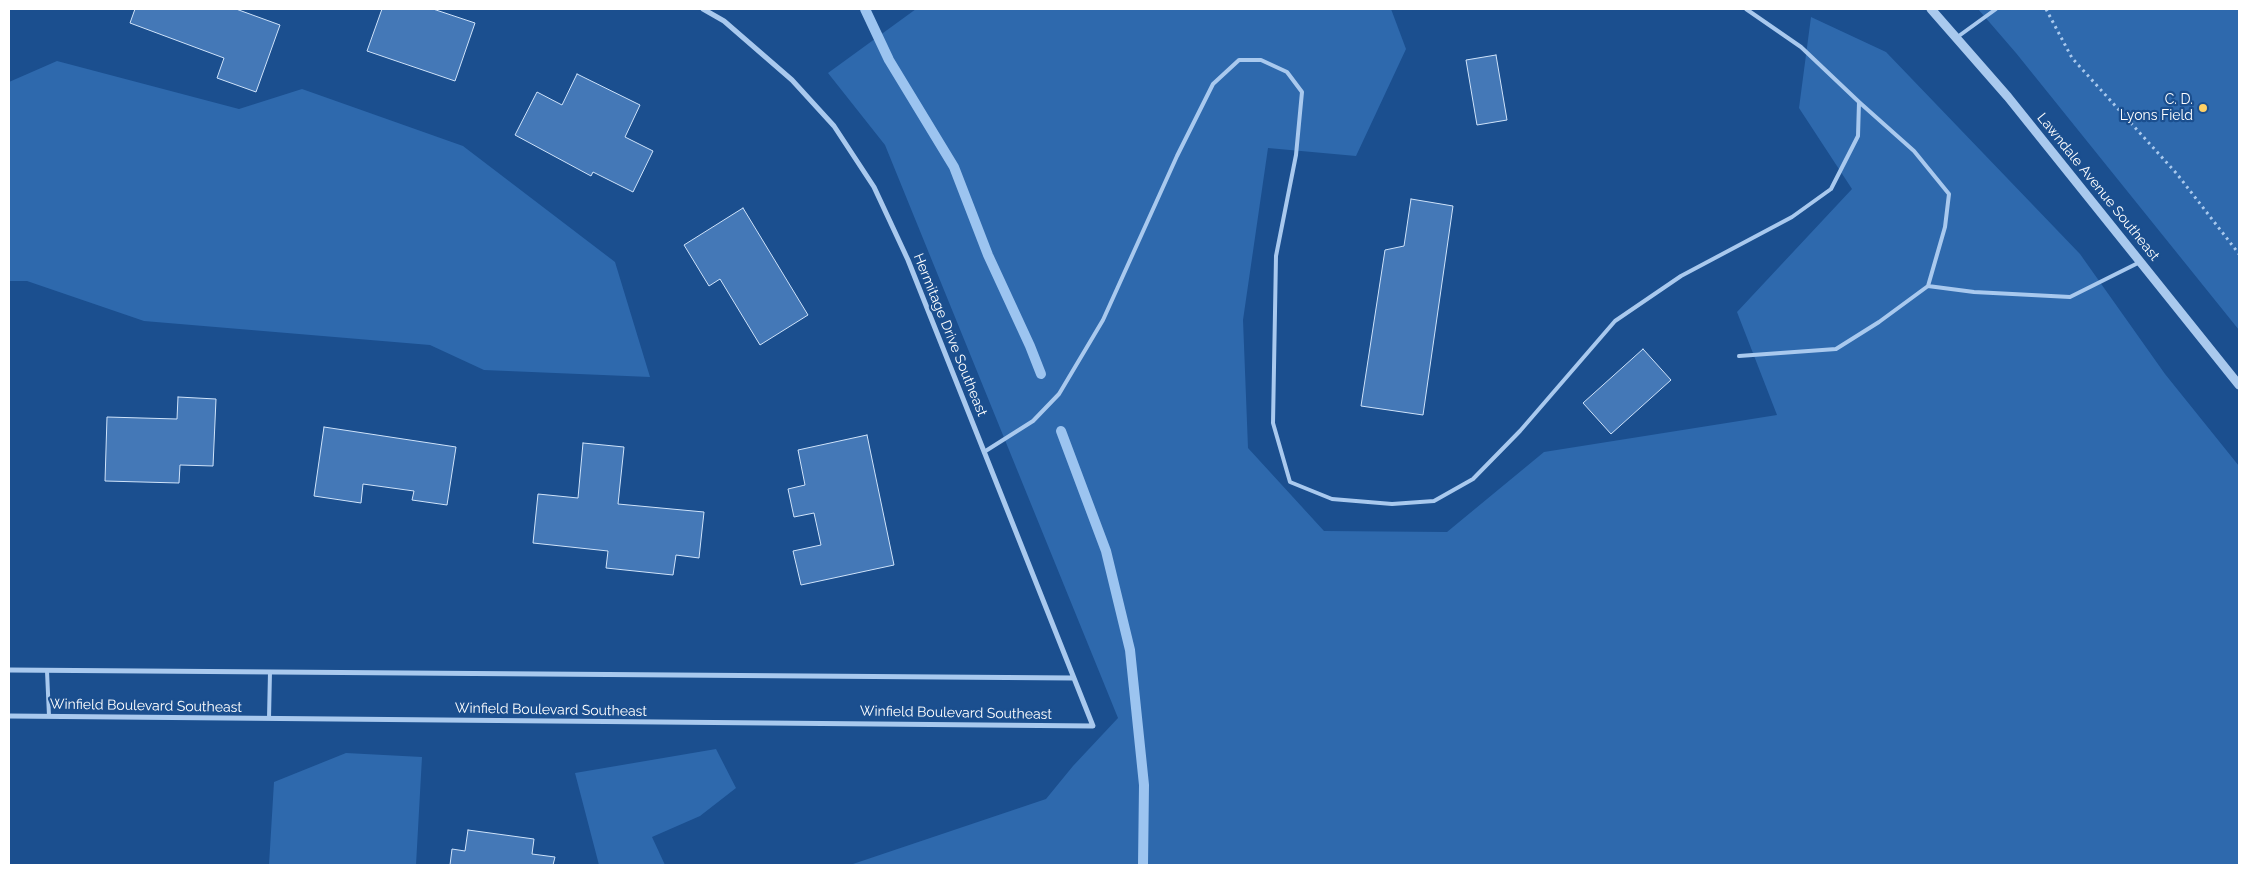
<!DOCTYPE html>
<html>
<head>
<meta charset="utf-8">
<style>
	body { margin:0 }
	#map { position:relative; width:2248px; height:874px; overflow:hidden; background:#1b4f8f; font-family:Raleway,sans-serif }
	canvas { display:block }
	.frame { position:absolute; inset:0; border:10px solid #fff; pointer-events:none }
</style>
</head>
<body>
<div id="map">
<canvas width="2248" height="874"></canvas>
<div class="frame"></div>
</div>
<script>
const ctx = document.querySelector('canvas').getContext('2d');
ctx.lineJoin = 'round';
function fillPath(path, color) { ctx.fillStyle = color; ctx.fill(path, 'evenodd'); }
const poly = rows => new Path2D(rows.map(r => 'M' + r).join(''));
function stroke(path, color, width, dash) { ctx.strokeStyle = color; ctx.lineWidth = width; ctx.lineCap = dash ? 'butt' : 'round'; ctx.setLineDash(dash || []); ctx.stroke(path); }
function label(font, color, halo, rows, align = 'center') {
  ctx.font = font + ' Raleway,sans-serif'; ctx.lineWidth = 4.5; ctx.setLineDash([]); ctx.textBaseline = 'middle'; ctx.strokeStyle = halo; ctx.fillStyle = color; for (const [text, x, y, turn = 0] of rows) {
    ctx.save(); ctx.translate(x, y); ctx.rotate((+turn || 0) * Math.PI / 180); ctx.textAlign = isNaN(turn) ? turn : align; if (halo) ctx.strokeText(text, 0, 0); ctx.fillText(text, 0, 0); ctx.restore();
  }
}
fillPath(poly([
	[916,9,1391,9,1406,49,1356,156,1268,148,1243,320,1248,448,1324,531,1447,532,1544,452,1777,415,1737,312,1852,189,1799,108,1811,17,1886,52,2080,254,2165,374,2239,466,2239,865,850,865,1046,799,1073,766,1118,718,885,145,828,73],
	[1978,9,2239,9,2239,330,2016,53],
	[57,61,239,109,302,89,463,146,615,262,650,377,484,370,430,345,144,321,27,281,9,281,9,82],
	[716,749,736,788,700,816,652,837,665,865,599,865,575,773],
	[346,753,422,757,416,865,269,865,274,782]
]), '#2e69ad');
stroke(poly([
	[865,9,889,60,954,167,988,255,1030,346,1041,374],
	[1061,431,1106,551,1130,650,1144,785,1143,865]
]), '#9cc4f0', 10);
const building = poly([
	[135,9,236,9,280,25,256,92,217,78,224,58,130,23,135,9],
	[382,9,433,9,475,23,455,81,367,51,382,9],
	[1496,55,1507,120,1477,125,1466,60,1496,55],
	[577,74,640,105,625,137,653,151,633,192,593,172,591,176,515,135,537,92,562,105,577,74],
	[1411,199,1453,206,1423,415,1361,406,1385,250,1404,246,1411,199],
	[743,208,808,315,760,345,720,279,709,286,684,245,743,208],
	[1643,349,1671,380,1611,434,1583,403,1643,349],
	[178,397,216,399,213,466,180,465,179,483,105,481,107,417,177,419,178,397],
	[324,427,456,447,447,505,412,500,414,491,363,484,361,503,314,496,324,427],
	[867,435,894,565,801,585,793,551,821,545,814,513,794,517,788,489,805,485,798,450,867,435],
	[583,443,624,447,618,504,704,512,699,558,676,555,673,575,606,568,608,551,533,543,538,494,578,498,583,443],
	[468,830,534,839,532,854,555,857,553,865,450,865,452,849,465,851,468,830]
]);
fillPath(building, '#4478b7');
stroke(building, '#cfe3fa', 1);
stroke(poly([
	[2046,9,2072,58,2177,174,2239,254]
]), '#a9c9ee', 3, [2.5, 4]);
stroke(poly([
	[1956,38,1996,9],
	[1928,286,1974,292,2070,297,2140,262],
	[1739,356,1836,349,1879,322,1928,286,1945,227,1949,194,1914,151,1859,102],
	[984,452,1033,421,1059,394,1103,320,1177,156,1213,84,1239,60,1261,60,1287,72,1302,92,1296,155,1276,256,1273,423,1290,482,1332,499,1392,504,1434,501,1473,479,1520,431,1615,321,1681,276,1792,217,1831,189,1858,136,1859,102,1801,47,1746,9],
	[47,671,49,716],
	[269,718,270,672]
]), '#a9c9ee', 4);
stroke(poly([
	[9,670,1073,678],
	[9,716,1093,726,908,260,874,187,834,126,792,80,724,21,703,9]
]), '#a9c9ee', 5);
stroke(poly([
	[1931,9,2008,97,2239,385]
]), '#a9c9ee', 9);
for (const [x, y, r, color] of [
	[2203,108,5,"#ffd166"]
]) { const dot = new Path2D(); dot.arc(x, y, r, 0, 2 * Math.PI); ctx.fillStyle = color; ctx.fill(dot); stroke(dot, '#1b4f8f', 2); }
label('14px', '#fff', '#1b4f8f', [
	["C. D.",2193,100],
	["Lyons Field",2193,116]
], 'right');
label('14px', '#fff', '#1b4f8f', [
	["Lawndale Avenue Southeast",2098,187,51],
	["Hermitage Drive Southeast",950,335,68],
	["Winfield Boulevard Southeast",146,706,1],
	["Winfield Boulevard Southeast",551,710,1],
	["Winfield Boulevard Southeast",956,713,1]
]);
</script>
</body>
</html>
